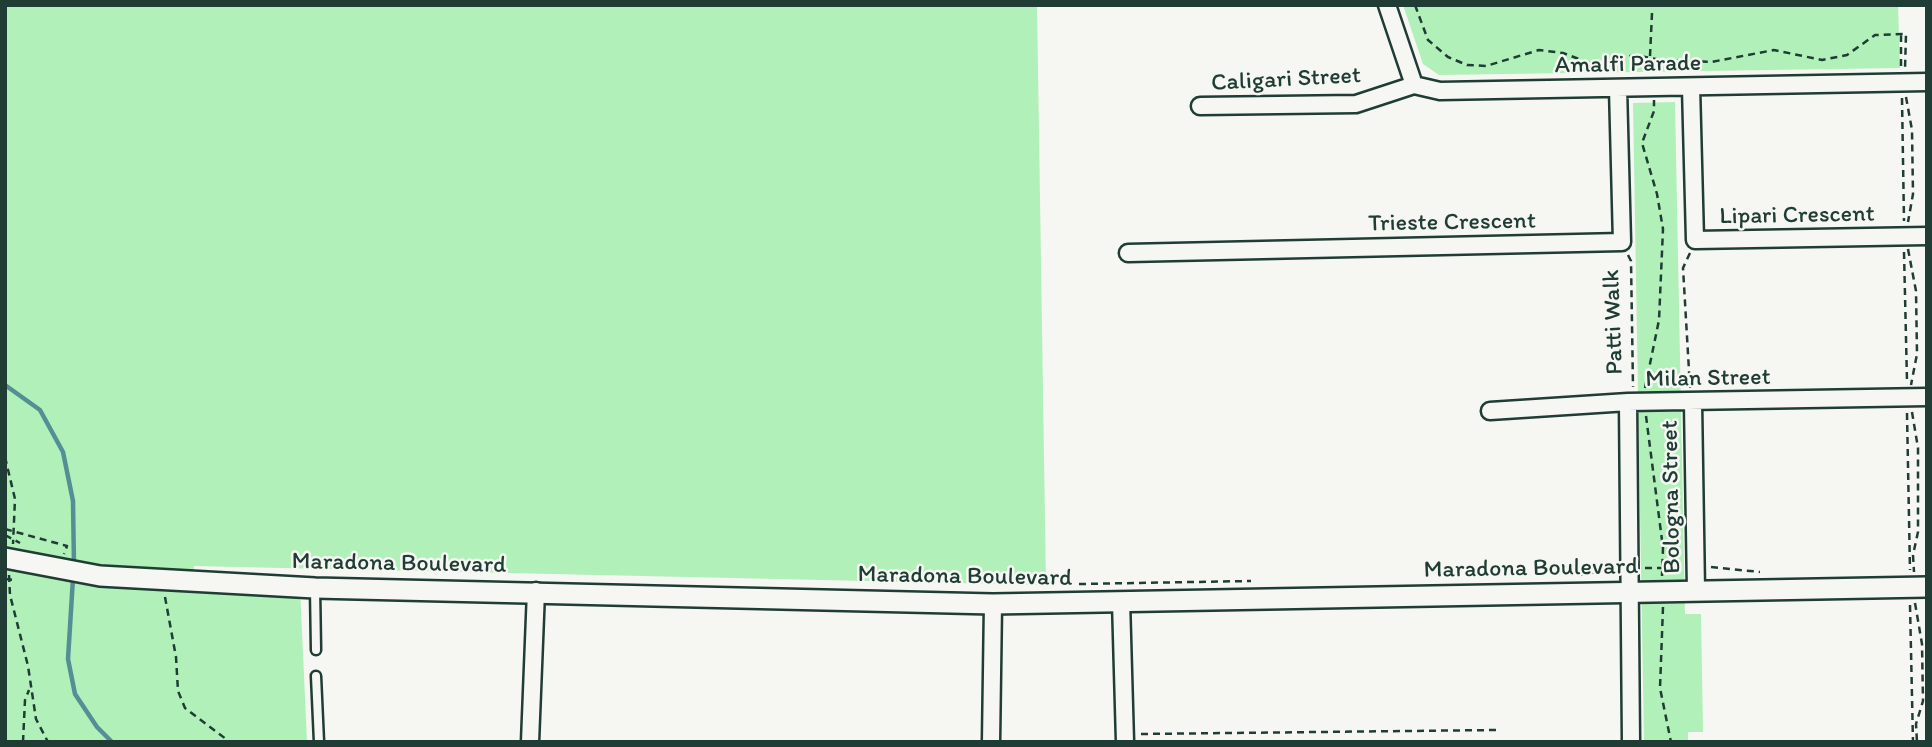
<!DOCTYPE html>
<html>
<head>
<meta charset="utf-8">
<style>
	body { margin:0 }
	#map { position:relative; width:1932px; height:747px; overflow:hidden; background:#f6f6f2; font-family:Itim,sans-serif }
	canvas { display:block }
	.frame { position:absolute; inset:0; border:7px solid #1f3d34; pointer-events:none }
</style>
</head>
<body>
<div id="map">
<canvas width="1932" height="747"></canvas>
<div class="frame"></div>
</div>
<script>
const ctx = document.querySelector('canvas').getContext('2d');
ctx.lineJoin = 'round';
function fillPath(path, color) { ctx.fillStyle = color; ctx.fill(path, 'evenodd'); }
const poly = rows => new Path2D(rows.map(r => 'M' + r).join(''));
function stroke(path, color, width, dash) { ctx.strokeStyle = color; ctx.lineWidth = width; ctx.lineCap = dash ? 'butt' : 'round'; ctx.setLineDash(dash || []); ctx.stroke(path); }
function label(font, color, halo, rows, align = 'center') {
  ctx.font = font + ' Itim,sans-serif'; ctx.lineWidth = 5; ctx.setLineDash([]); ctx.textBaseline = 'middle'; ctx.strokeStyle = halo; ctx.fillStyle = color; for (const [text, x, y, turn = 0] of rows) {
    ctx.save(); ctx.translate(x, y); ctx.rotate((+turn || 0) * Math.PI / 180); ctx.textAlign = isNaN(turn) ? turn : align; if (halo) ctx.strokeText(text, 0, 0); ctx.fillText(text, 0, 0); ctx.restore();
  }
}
fillPath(poly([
	[5,5,1037,5,1046,585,194,566,193,581,300,587,307,742,7,742],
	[1403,5,1898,5,1900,68,1439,75,1423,64],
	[1675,102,1685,614,1701,614,1703,732,1688,732,1688,742,1644,742,1633,103]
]), '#b1f0b8');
stroke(poly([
	[5,385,40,410,63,452,73,501,74,566],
	[73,578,68,659,75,694,97,727,112,742]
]), '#558f96', 4.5);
const service = poly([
	[315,588,316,650],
	[316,676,319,742]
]);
const minor = poly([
	[1387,5,1414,85,1440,91,1927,82],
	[1691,87,1695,240,1927,236],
	[1200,106,1356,104,1414,85],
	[1128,253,1622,242,1618,88],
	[1628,402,1631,742],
	[1693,403,1696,591],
	[1490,411,1628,402,1927,397],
	[1121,601,1125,742],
	[530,742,536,591],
	[991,742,993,604]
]);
const tertiary = poly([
	[5,558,100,576,315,588,993,604,1927,587]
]);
stroke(service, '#1f3d34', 13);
stroke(minor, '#1f3d34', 21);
stroke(tertiary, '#1f3d34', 24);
stroke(poly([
	[1415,5,1428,40,1448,57,1467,65,1486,66,1539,50,1563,53,1592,64,1635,55,1661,60,1711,62,1774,50,1822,60,1847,55,1875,35,1906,34,1905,69],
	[1652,13,1650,56,1653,72],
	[1901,35,1901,67],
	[1906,97,1912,130,1913,194,1908,222],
	[1902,98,1904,221],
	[1908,249,1916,291,1917,354,1911,385],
	[1904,252,1907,381],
	[1690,253,1683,268,1690,388],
	[1628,255,1631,261,1633,387],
	[1645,388,1659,320,1663,229,1657,194,1642,143,1654,111,1654,100],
	[1912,412,1918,448,1918,532,1913,555,1914,572],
	[1907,413,1910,570],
	[1646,416,1663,548,1662,576],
	[5,457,15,499,13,544],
	[5,529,67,546,64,554],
	[5,535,20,543],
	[1711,567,1760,572],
	[1645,568,1680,568],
	[9,575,10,595,28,666,36,719,48,742],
	[1579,575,1614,569],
	[5,579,15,580],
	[1079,584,1251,581],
	[165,597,176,657,178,691,185,708,230,742],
	[1915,603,1922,644,1923,701,1916,724,1917,742],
	[1910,605,1913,742],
	[1663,607,1660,688,1671,742],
	[1141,734,1496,730],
	[23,742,25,700,29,690]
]), '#1f3d34', 2.5, [7, 5]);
stroke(service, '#f6f6f2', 8);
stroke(minor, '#f6f6f2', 16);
stroke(tertiary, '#f6f6f2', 19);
label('24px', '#1f3d34', '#f6f6f2', [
	["Amalfi Parade",1628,65,-1],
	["Caligari Street",1286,80,-3],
	["Lipari Crescent",1797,216,-1],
	["Trieste Crescent",1452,223,-1],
	["Patti Walk",1614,322,-92],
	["Milan Street",1708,379,-1],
	["Bologna Street",1672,497,-91],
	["Maradona Boulevard",399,564,1],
	["Maradona Boulevard",1531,569,-1],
	["Maradona Boulevard",965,577,1]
]);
</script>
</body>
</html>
